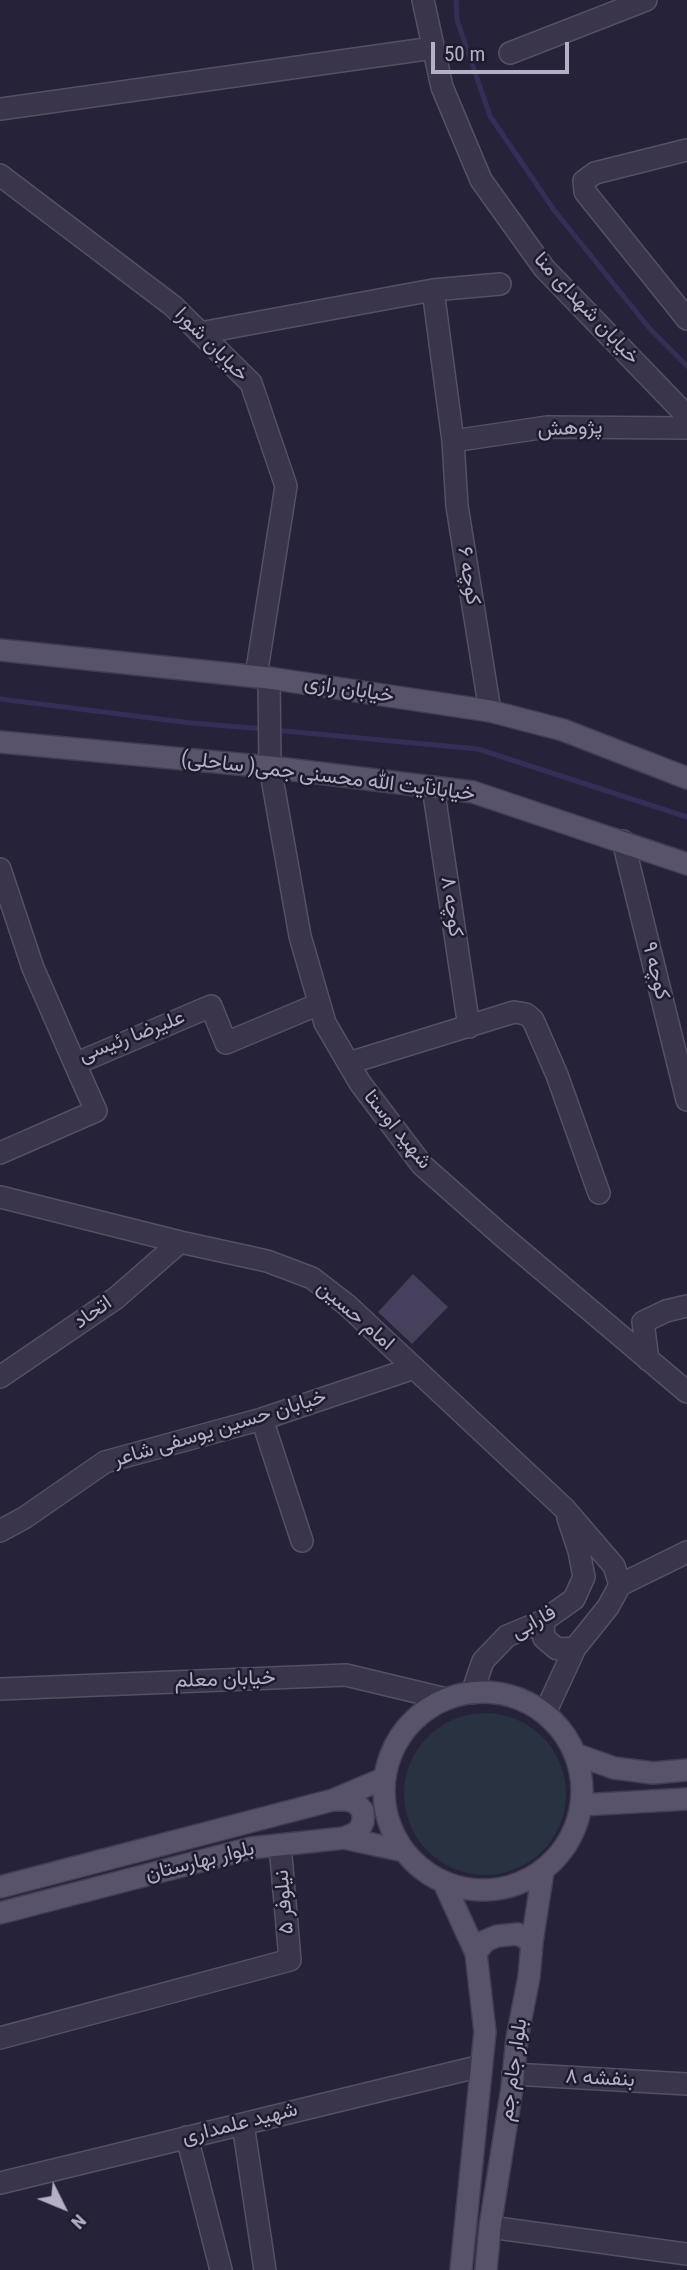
<!DOCTYPE html>
<html>
<head>
<meta charset="utf-8">
<style>
	body { margin:0 }
	#map { position:relative; width:687px; height:2270px; overflow:hidden; background:#262239; font-family:"Roboto Condensed",sans-serif }
	canvas { display:block }
	.north { position:absolute; left:28px; top:2172px; width:70px; height:70px; -webkit-text-stroke:5px #1f1b2e; paint-order:stroke; rotate:133deg; font-size:19px; font-weight:700; line-height:28px; text-align:center; color:#b5b0c6 }
	.north::after { content:''; display:block; margin:auto; width:24px; height:32px; background:#b5b0c6; clip-path:polygon(50% 0,100% 100%,50% 72%,0 100%) }
	.scale { position:absolute; left:431px; top:42px; width:138px; height:32px; box-sizing:border-box; border:4px solid #b5b0c6; border-top:0; padding-left:9px; font-size:21px; line-height:24px; white-space:nowrap; color:#b5b0c6; -webkit-text-stroke:5px #1f1b2e; paint-order:stroke }
</style>
</head>
<body>
<div id="map">
<canvas width="687" height="2270"></canvas>
<div class="north">N</div>
<div class="scale">50 m</div>
</div>
<script>
const ctx = document.querySelector('canvas').getContext('2d');
ctx.lineJoin = 'round';
function fillPath(path, color) { ctx.fillStyle = color; ctx.fill(path, 'evenodd'); }
const poly = rows => new Path2D(rows.map(r => 'M' + r).join(''));
function stroke(path, color, width, dash) { ctx.strokeStyle = color; ctx.lineWidth = width; ctx.lineCap = dash ? 'butt' : 'round'; ctx.setLineDash(dash || []); ctx.stroke(path); }
function label(font, color, halo, rows, align = 'center') {
  ctx.font = font + ' "Roboto Condensed",Vazirmatn,sans-serif'; ctx.lineWidth = 5; ctx.setLineDash([]); ctx.textBaseline = 'middle'; ctx.strokeStyle = halo; ctx.fillStyle = color; for (const [text, x, y, turn = 0] of rows) {
    ctx.save(); ctx.translate(x, y); ctx.rotate((+turn || 0) * Math.PI / 180); ctx.textAlign = isNaN(turn) ? turn : align; if (halo) ctx.strokeText(text, 0, 0); ctx.fillText(text, 0, 0); ctx.restore();
  }
}
fillPath(poly([
	'404 1794a81 81 0 1 1 162 0a81 81 0 1 1-162 0Z'
]), '#283241');
stroke(poly([
	[456,0,457,20,490,116,554,210,650,329,687,366],
	[0,699,191,723,265,729],
	[274,730,478,749,687,817]
]), '#372e58', 5);
fillPath(poly([
	[413,1274,448,1307,412,1344,378,1312]
]), '#46405c');
const minor = poly([
	[423,0,442,87,481,180,544,268,687,416],
	[510,53,646,0],
	[0,109,433,48],
	[687,150,595,173,584,181,585,192,687,319],
	[0,175,173,306,251,383,286,486,256,676],
	[433,290,453,441,457,506,490,711],
	[200,333,433,290,500,284],
	[453,441,547,427,687,428],
	[269,678,270,767,300,936,325,1023,360,1083,422,1165,500,1234,687,1392],
	[433,787,469,1027],
	[623,841,687,1100],
	[0,869,33,968,75,1064,211,1006,226,1043,319,1004],
	[349,1063,514,1012,526,1014,533,1020,557,1075,599,1193],
	[0,1153,96,1111,75,1064],
	[0,1197,180,1242,267,1261,312,1278,347,1305,565,1509,614,1566,620,1585],
	[648,1360,643,1322,666,1311,687,1306],
	[0,1377,116,1298,180,1242],
	[262,1419,302,1541],
	[0,1531,24,1518,105,1462,262,1419,414,1368],
	[543,1621,544,1638,557,1649,575,1648],
	[0,1689,346,1675,446,1699],
	[472,1693,483,1661,507,1636,543,1621,574,1599,584,1577,579,1551,568,1518],
	[545,1713,575,1648,608,1607,620,1585,687,1552],
	[0,2038,290,1960,280,1845],
	[513,2074,687,2084],
	[243,2124,265,2270],
	[187,2137,221,2270],
	[0,2183,481,2066],
	[490,2227,687,2254]
]);
const major = poly([
	[0,650,269,678,490,711,563,730,687,778],
	[0,742,270,767,473,792,687,864],
	'384 1791a99 99 0 1 1 198 0a99 99 0 1 1-198 0Z',
	[575,1754,614,1768,653,1773,687,1770],
	[333,1800,347,1800,355,1802,363,1811,363,1822,358,1832,344,1838],
	[581,1805,687,1799],
	[444,1883,476,1953,485,2032,461,2270],
	[0,1887,333,1800,385,1778],
	[0,1913,251,1848,344,1838,404,1851],
	[476,1953,485,1941,497,1936,518,1934,532,1942],
	[486,2270,490,2227,512,2088,517,2038,529,1977,532,1942,543,1871]
]);
stroke(minor, '#555064', 24);
stroke(major, '#433e53', 24);
stroke(minor, '#3a354a', 21);
stroke(major, '#58536a', 21);
label('21px', '#b5b0c6', '#1f1b2e', [
	["خیابان شهدای منا",586,309,47],
	["خیابان شورا",211,345,45],
	["پژوهش",570,429,-2],
	["کوچه ۶",468,576,81],
	["خیابان رازی",349,690,9],
	["خیابانآیت الله محسنی جمی( ساحلی)",328,777,7],
	["کوچه ۸",451,907,82],
	["کوچه ۹",655,971,76],
	["علیرضا رئیسی",132,1037,-21],
	["شهید اوستا",397,1130,51],
	["اتحاد",93,1313,-35],
	["امام حسین",355,1316,41],
	["خیابان حسین یوسفی شاعر",220,1429,-17],
	["فارابی",534,1623,-29],
	["خیابان معلم",225,1680,-2],
	["بلوار بهارستان",200,1862,-14],
	["نیلوفر ۵",285,1902,-95],
	["بلوار جام جم",514,2070,-82],
	["بنفشه ۸",600,2079,3],
	["شهید علمداری",240,2124,-14]
]);
</script>
</body>
</html>
